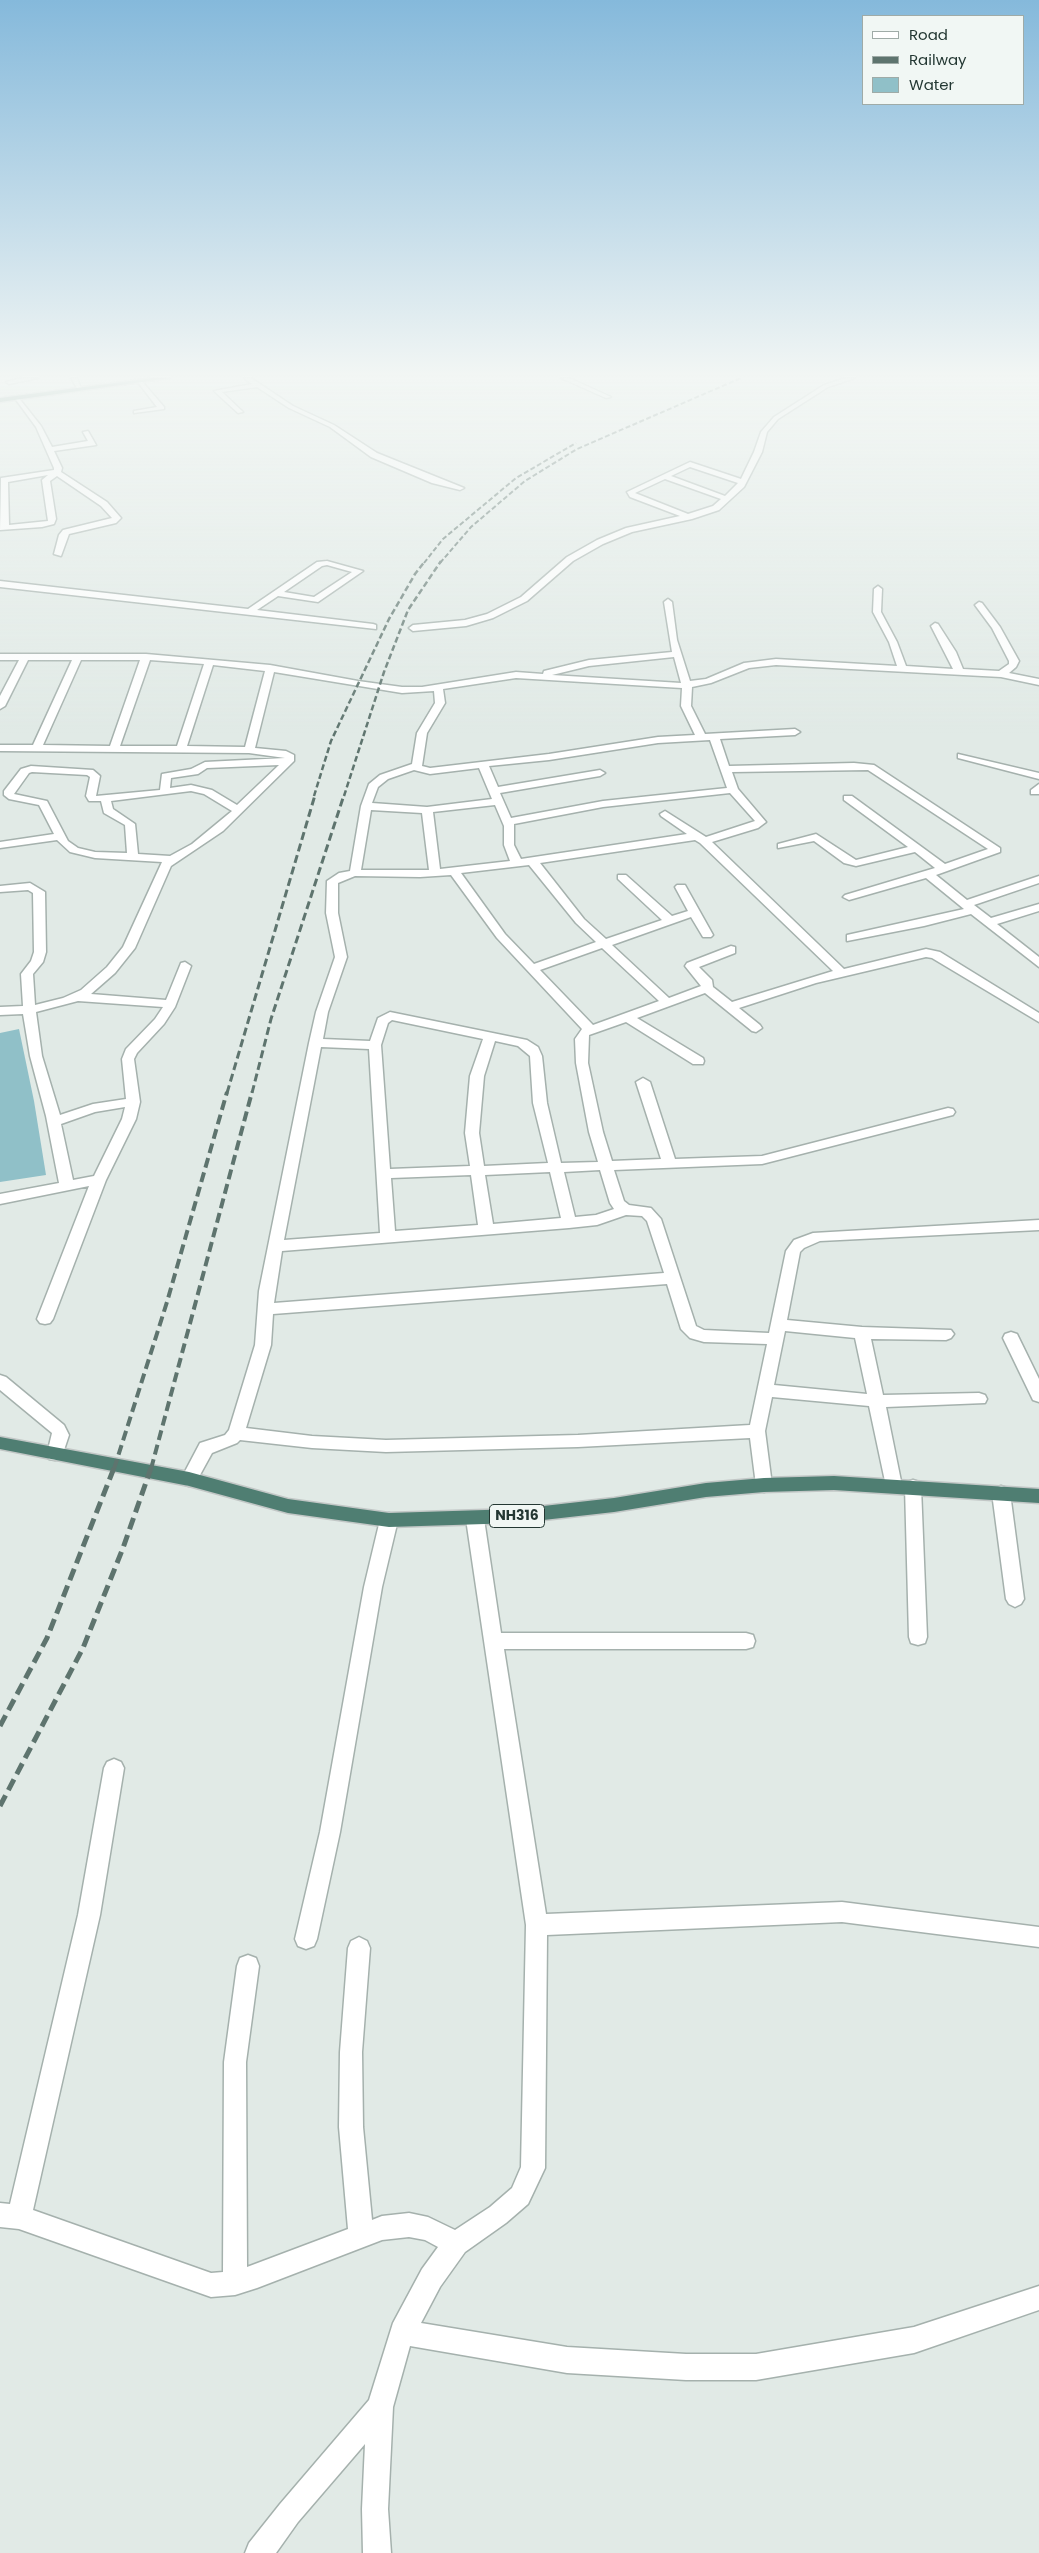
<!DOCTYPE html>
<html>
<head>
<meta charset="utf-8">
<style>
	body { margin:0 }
	#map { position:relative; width:1039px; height:2553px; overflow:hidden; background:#e1eae6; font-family:Poppins,sans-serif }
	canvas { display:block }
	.legend { position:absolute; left:862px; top:15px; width:162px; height:90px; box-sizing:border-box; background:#f1f7f4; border:1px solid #9faba7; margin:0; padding:6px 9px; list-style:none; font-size:15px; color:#243833 }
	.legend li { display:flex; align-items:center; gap:10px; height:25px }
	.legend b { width:25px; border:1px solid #9faba7 }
</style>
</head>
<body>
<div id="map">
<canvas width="1039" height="2553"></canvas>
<ul class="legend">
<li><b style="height:6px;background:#fff"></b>Road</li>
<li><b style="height:6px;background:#5e746e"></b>Railway</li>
<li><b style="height:14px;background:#90c0c8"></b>Water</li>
</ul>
</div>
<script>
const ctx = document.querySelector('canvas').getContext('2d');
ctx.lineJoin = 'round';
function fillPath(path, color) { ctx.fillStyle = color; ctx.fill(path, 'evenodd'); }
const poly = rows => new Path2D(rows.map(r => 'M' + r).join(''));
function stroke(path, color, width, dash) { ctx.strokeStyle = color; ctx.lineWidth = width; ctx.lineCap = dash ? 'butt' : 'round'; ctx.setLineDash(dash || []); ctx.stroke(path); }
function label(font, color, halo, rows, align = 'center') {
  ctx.font = font + ' Poppins,sans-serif'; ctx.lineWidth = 4.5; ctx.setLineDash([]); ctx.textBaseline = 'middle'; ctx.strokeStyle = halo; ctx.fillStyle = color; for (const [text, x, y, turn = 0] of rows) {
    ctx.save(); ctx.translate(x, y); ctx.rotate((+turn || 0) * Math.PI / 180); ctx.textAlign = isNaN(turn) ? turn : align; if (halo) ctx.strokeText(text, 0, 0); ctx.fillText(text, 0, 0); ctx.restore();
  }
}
fillPath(poly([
	[19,1029,34,1101,46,1175,0,1182,0,1033]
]), '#90c0c8');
const minor = poly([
	[23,378,38,378,9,384,6,382,23,378],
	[71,378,77,378,81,388,77,388,71,378],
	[244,378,251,378,293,406,334,425,377,453,464,488,460,490,432,483,371,457,330,427,289,408,257,387,222,392,243,412,238,413,214,391,252,384,244,378],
	[561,378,569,378,611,397,606,398,561,378],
	[846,378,855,378,828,387,778,419,767,432,762,452,744,487,719,510,692,519,632,532,603,544,573,561,527,601,493,618,466,626,413,631,409,628,413,625,465,620,487,614,521,597,567,557,597,540,626,528,680,516,630,497,627,492,690,462,741,479,754,452,761,432,774,417,824,385,846,378],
	[690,467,738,483,725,496,671,476,690,467],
	[665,479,721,499,713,506,688,514,635,493,665,479],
	[140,379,164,407,164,409,134,413,134,411,157,407,137,381,140,379],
	[14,397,18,397,41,426,52,447,88,441,83,432,88,431,96,445,54,451,62,468,61,472,107,502,121,518,116,523,69,534,61,556,54,554,59,535,63,530,112,518,101,506,57,476,50,481,56,519,54,524,42,527,0,530,1,478,54,470,54,468,36,427,14,397],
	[48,475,42,480,48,521,9,525,8,482,48,475],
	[327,561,363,571,318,602,278,596,257,610,373,624,376,625,376,629,0,587,0,581,248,609,317,562,327,561],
	[327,565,352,572,314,597,284,592,322,566,327,565],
	[878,586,882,589,881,612,897,642,906,666,953,669,931,626,935,623,938,624,956,652,963,669,999,671,1009,664,1009,661,992,628,975,605,979,602,982,603,1000,627,1019,661,1016,667,1009,673,1039,679,1039,685,1001,677,776,665,749,668,711,683,692,687,691,706,705,734,795,729,800,732,795,735,720,739,729,766,854,763,874,765,1000,848,1000,852,936,875,967,900,1039,876,1039,883,974,905,991,918,1039,904,1039,911,997,924,1039,957,1039,967,971,914,924,926,847,941,847,935,964,909,926,878,849,900,843,897,845,895,935,868,915,852,856,866,844,863,814,841,778,848,778,844,816,834,856,860,908,847,844,800,844,796,852,796,945,864,988,849,868,770,732,772,738,789,766,822,758,828,712,842,844,969,926,949,940,952,1039,1013,1039,1022,932,958,926,957,816,983,739,1008,760,1025,762,1028,756,1032,752,1031,705,993,637,1018,703,1058,704,1061,703,1064,693,1064,626,1022,589,1035,588,1063,603,1132,612,1161,661,1159,636,1082,643,1078,650,1082,675,1159,762,1156,948,1108,953,1109,955,1112,953,1115,762,1164,614,1170,624,1201,629,1205,651,1208,661,1219,696,1326,704,1330,769,1333,786,1251,794,1240,813,1233,1039,1220,1039,1230,820,1241,804,1248,800,1252,787,1320,862,1327,951,1330,954,1334,951,1338,946,1340,871,1339,883,1395,979,1393,985,1395,987,1399,985,1403,886,1407,902,1486,900,1491,894,1493,888,1491,886,1486,869,1406,772,1397,765,1431,772,1485,770,1490,764,1492,758,1490,756,1485,750,1438,578,1447,386,1452,312,1448,240,1440,237,1443,212,1453,195,1484,189,1486,183,1484,181,1479,200,1443,225,1435,229,1430,255,1345,259,1291,309,1043,316,1012,335,957,326,913,327,881,339,873,350,871,361,806,369,784,380,775,412,764,417,733,435,703,434,691,402,693,274,672,255,748,286,751,294,755,294,761,223,831,171,866,135,948,115,973,91,994,166,1000,181,963,185,962,191,966,175,1007,164,1024,137,1053,134,1059,140,1102,136,1119,106,1180,53,1319,50,1323,45,1324,40,1323,37,1319,89,1186,0,1204,0,1194,59,1183,46,1116,30,1056,23,1014,0,1015,0,1007,23,1006,21,974,31,961,34,952,33,893,28,890,0,892,0,886,30,883,45,892,46,952,43,962,33,974,35,1005,63,998,81,990,107,967,123,947,162,862,95,858,70,852,57,840,0,848,0,842,54,834,39,805,9,799,4,795,4,791,21,769,31,766,93,770,100,776,96,796,160,790,162,774,191,769,205,762,285,758,249,753,0,751,0,745,33,745,72,660,28,660,5,706,0,709,0,696,19,660,0,660,0,654,146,654,270,665,358,681,402,687,422,687,516,672,543,674,544,671,589,660,672,652,664,602,668,599,672,602,677,640,690,681,706,679,744,663,776,659,897,666,889,642,873,612,874,589,878,586],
	[674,657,681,683,552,675,589,666,674,657],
	[81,660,140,660,110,746,43,745,81,660],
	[150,660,204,664,177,746,120,746,150,660],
	[213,665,265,671,245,747,187,746,213,665],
	[516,678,682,688,681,706,695,735,658,737,549,754,430,768,422,766,427,733,445,703,443,689,516,678],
	[710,740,727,788,603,801,511,818,500,793,600,776,605,773,600,770,498,787,489,766,549,760,658,743,710,740],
	[279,765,237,805,212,790,191,785,170,788,171,778,198,774,207,768,279,765],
	[479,768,492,799,427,807,372,803,378,787,388,779,414,770,430,774,479,768],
	[32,772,87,775,90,777,86,796,89,801,101,801,104,813,125,825,127,853,95,852,78,848,68,841,47,801,14,794,29,773,32,772],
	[191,791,204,794,232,811,192,844,170,856,138,854,135,824,113,809,111,801,191,791],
	[730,793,755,821,706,837,665,811,660,814,661,816,687,834,521,859,514,845,514,824,603,807,730,793],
	[495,805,504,826,504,845,510,861,440,869,433,812,495,805],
	[371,810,422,813,429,870,361,870,371,810],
	[695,840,700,843,833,971,732,1002,713,987,712,980,699,967,735,953,735,947,731,946,687,963,685,966,701,986,669,998,612,945,691,917,703,937,711,937,713,935,685,885,677,885,675,887,688,911,672,916,626,875,618,875,618,879,662,920,606,939,584,919,540,863,695,840],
	[529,865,576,923,596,942,534,964,505,934,461,873,529,865],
	[451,875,497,938,582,1029,575,1039,576,1063,589,1132,598,1162,561,1163,547,1103,542,1056,538,1047,527,1040,390,1012,378,1018,370,1041,323,1039,328,1012,347,957,338,913,338,883,355,876,420,877,451,875],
	[602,948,659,1001,593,1025,540,970,602,948],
	[78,1001,163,1007,155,1019,126,1049,122,1059,126,1099,93,1104,60,1115,42,1056,36,1012,78,1001],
	[392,1020,483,1039,470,1076,465,1133,470,1166,390,1169,381,1045,388,1023,392,1020],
	[495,1041,518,1046,530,1056,533,1103,548,1163,484,1166,479,1133,484,1076,495,1041],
	[321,1047,369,1049,380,1233,284,1240,321,1047],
	[125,1107,122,1119,94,1176,73,1180,61,1124,95,1112,125,1107],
	[600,1170,610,1203,614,1209,596,1215,575,1217,564,1172,600,1170],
	[550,1172,561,1218,493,1224,485,1175,550,1172],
	[471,1175,478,1225,395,1231,391,1178,471,1175],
	[626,1215,642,1216,647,1221,664,1273,274,1303,282,1251,569,1228,597,1225,626,1215],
	[667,1284,681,1329,690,1338,704,1342,767,1344,750,1425,578,1435,386,1440,312,1436,246,1428,271,1345,273,1314,667,1284],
	[785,1331,855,1338,867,1394,774,1385,785,1331],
	[958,754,1039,773,1039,779,958,758,958,754],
	[1039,784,1039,794,1031,794,1031,790,1039,784],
	[1011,1332,1017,1334,1039,1379,1039,1402,1033,1400,1003,1338,1005,1334,1011,1332],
	[0,1375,6,1377,64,1425,69,1435,61,1459,55,1460,49,1459,47,1454,52,1433,0,1390,0,1375],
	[913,1480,919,1482,921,1487,927,1637,925,1643,918,1645,911,1643,909,1637,905,1487,907,1482,913,1480],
	[1001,1486,1007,1488,1010,1493,1024,1599,1021,1604,1015,1607,1009,1604,1006,1599,992,1493,995,1488,1001,1486],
	[475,1512,481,1514,484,1519,501,1633,746,1633,753,1635,755,1641,753,1647,746,1649,504,1649,546,1914,842,1902,1039,1927,1039,1947,842,1922,547,1935,545,2168,528,2204,506,2223,465,2252,440,2287,421,2323,567,2347,686,2354,756,2354,914,2327,1039,2286,1039,2310,914,2353,756,2380,686,2380,567,2373,410,2346,393,2407,388,2509,391,2553,363,2553,362,2509,365,2444,298,2522,276,2553,245,2553,249,2543,280,2504,369,2400,393,2323,422,2269,438,2247,425,2240,409,2237,382,2240,257,2288,235,2295,211,2297,19,2229,0,2227,0,2203,10,2204,78,1915,104,1768,107,1762,114,1759,121,1762,124,1768,100,1915,33,2210,211,2273,223,2272,224,2062,237,1966,240,1958,248,1955,256,1958,259,1966,246,2062,247,2267,348,2229,339,2127,340,2052,348,1948,351,1941,359,1937,367,1941,370,1948,362,2052,363,2127,372,2220,382,2216,409,2213,428,2217,455,2230,490,2207,512,2188,521,2167,526,1925,466,1519,469,1514,475,1512],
	[389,1513,395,1515,398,1520,382,1587,340,1832,317,1939,314,1946,306,1949,298,1946,295,1939,320,1832,364,1587,380,1520,383,1515,389,1513]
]);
const trunk = poly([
	[153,378,170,378,0,402,0,398,153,378],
	[0,1437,189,1472,288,1499,389,1513,517,1509,614,1498,706,1483,764,1478,834,1476,1039,1489,1039,1503,834,1490,764,1492,706,1497,614,1512,517,1523,389,1527,288,1513,189,1486,0,1449,0,1437]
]);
stroke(minor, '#a5b1ad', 3);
stroke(trunk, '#c2c7c6', 3);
fillPath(minor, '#fff');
fillPath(trunk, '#4f7e72');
stroke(poly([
	[424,563,443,539,516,478,576,443],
	[440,563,471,527,525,481,577,449,741,378]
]), '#5e746e', 2, [5, 2.5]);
stroke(poly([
	[314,796,331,741,389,619,415,574,425,561],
	[344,796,384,672,408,610,441,561]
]), '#5e746e', 2.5, [6, 3]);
stroke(poly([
	[227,1093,315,795],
	[252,1093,271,1019,344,795]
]), '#5e746e', 3, [8, 4]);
stroke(poly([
	[114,1469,167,1302,227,1092],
	[151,1469,252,1092]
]), '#5e746e', 4, [10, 5]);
stroke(poly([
	[0,1726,47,1638,114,1468],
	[0,1806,83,1648,123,1548,151,1468]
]), '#5e746e', 5, [12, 6]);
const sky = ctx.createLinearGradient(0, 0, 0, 735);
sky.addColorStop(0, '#85b9db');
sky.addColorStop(0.51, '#f2f6f4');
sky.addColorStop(1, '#f2f6f400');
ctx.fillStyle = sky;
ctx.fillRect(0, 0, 1039, 735);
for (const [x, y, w] of [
	[517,1516,55]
]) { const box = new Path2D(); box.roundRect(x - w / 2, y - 11.5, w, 23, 4); ctx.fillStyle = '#f1f7f4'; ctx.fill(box); stroke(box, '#243833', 1); }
label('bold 14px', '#243833', null, [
	["NH316",517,1516]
]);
</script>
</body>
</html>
